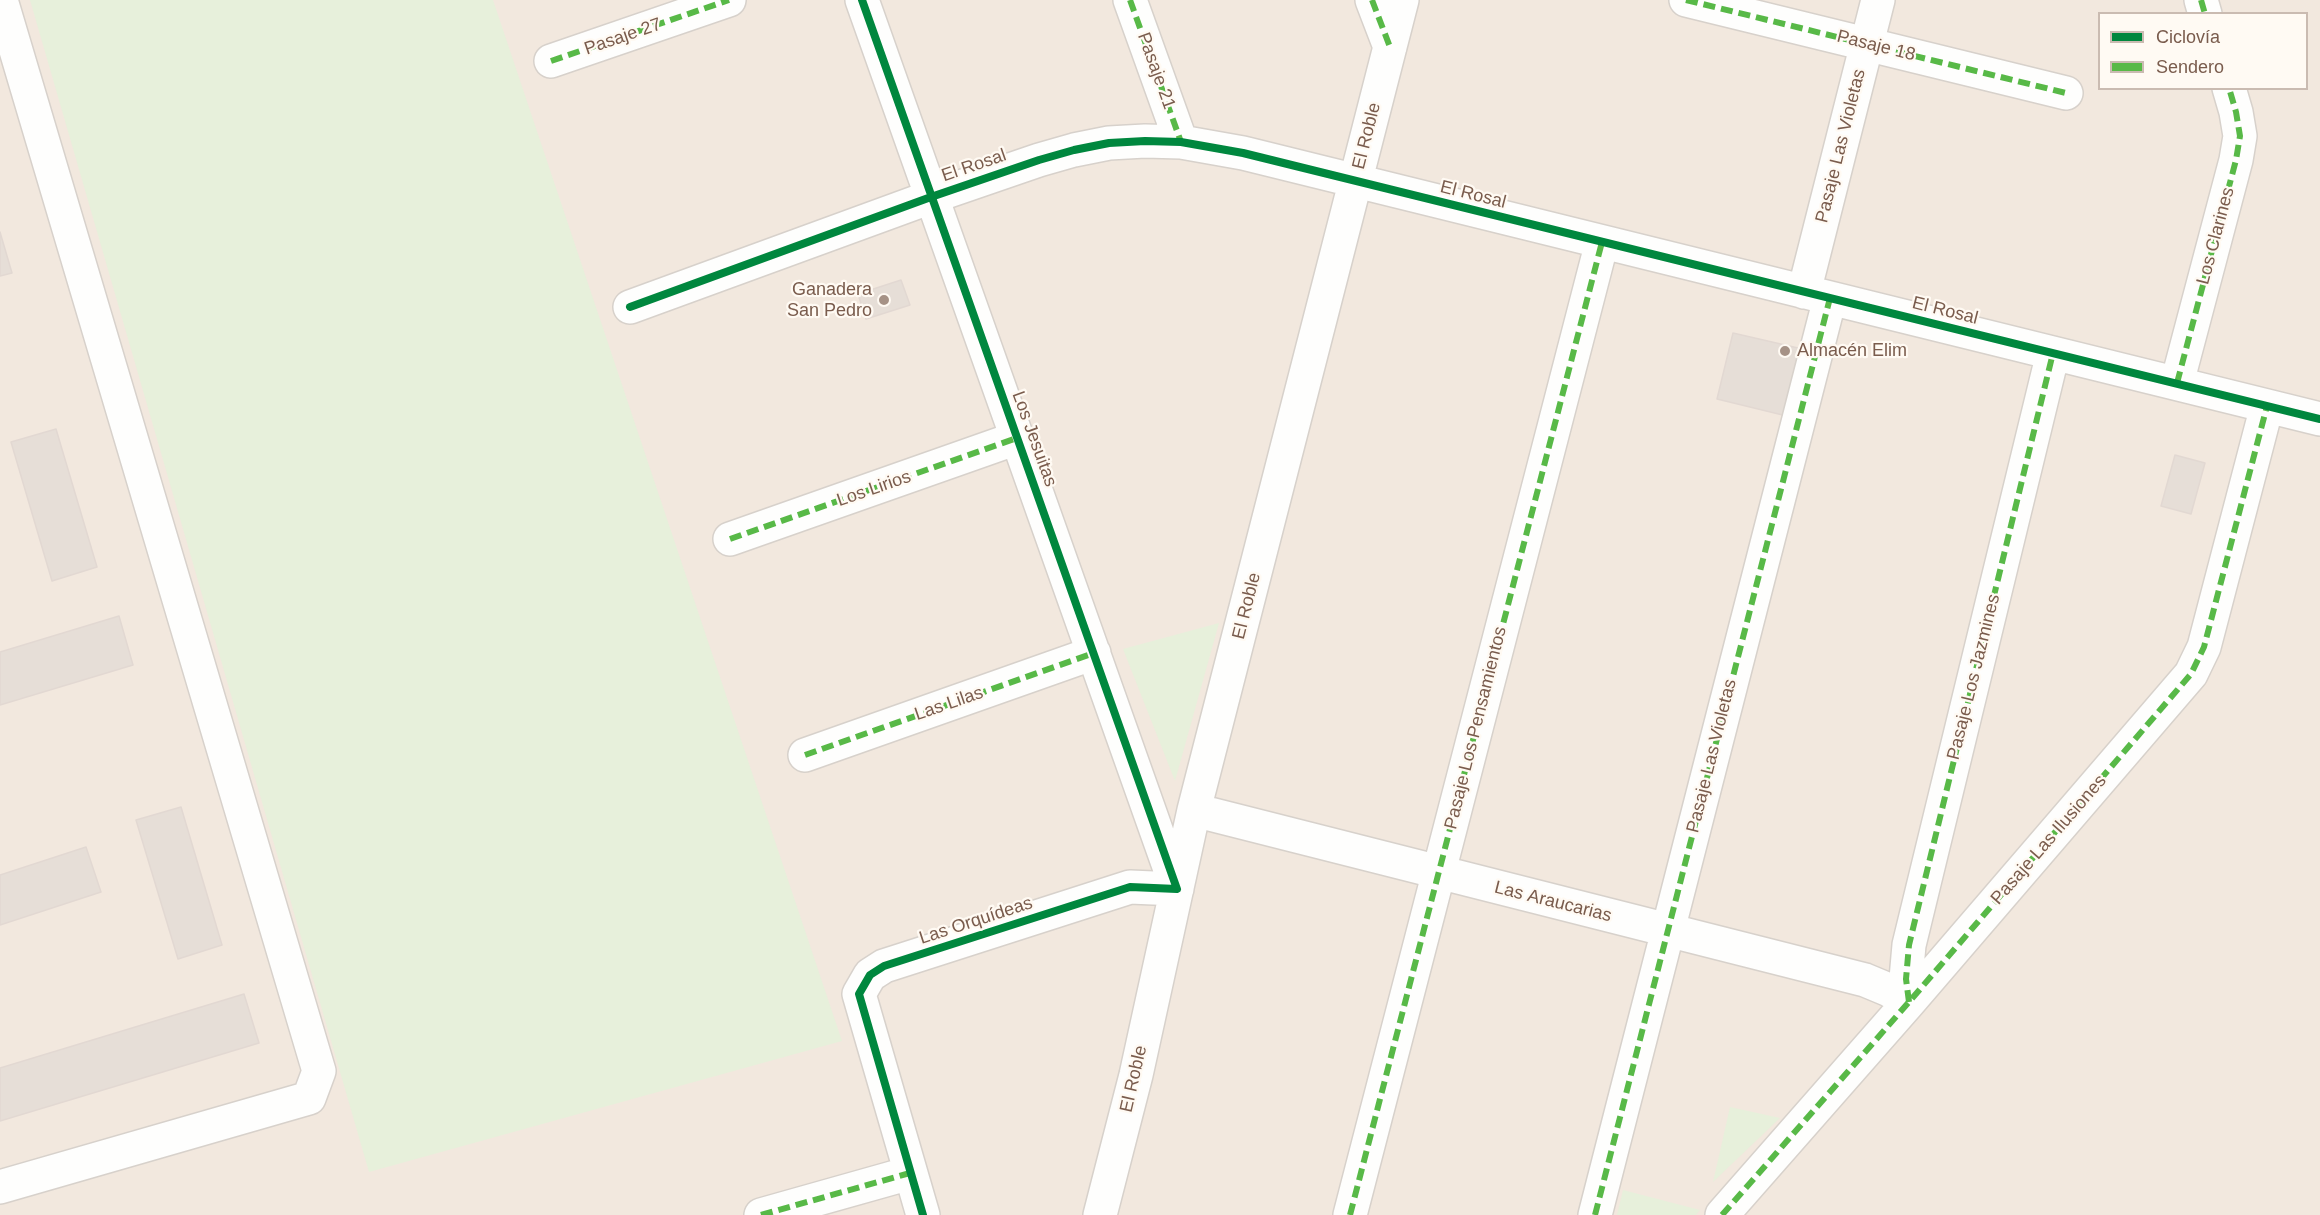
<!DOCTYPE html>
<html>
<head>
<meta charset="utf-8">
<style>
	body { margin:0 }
	#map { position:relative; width:2320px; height:1215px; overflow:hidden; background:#f9f5f0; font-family:Helvetica,sans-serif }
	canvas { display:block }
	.legend { position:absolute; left:2098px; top:12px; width:210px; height:78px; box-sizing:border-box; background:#fffaf3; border:2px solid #cabbb1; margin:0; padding:8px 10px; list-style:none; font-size:18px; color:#7a5c4d }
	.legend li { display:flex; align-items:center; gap:12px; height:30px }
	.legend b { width:30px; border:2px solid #cabbb1 }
</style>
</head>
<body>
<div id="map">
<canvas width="2320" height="1215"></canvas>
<ul class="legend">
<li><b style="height:8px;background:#00873e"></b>Ciclovía</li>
<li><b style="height:8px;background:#58b947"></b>Sendero</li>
</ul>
</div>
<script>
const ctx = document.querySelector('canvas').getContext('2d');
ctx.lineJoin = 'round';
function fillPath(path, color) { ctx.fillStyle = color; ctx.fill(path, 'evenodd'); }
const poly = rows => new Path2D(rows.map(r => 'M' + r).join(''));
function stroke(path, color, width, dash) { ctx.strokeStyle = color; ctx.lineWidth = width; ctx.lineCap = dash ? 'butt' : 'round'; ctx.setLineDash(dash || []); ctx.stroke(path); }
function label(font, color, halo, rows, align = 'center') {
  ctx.font = font + ' Helvetica,sans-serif'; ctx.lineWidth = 4.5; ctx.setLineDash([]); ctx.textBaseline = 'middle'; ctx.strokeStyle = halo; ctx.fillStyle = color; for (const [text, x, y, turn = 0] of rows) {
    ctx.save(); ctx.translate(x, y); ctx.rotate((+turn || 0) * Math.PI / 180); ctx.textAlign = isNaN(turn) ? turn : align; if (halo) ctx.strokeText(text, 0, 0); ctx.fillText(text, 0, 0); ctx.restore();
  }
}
fillPath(poly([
	[0,0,2320,0,2320,1215,0,1215],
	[2100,14,2306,14,2306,88,2100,88]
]), '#f2e8de');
fillPath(poly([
	[30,0,493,0,842,1041,369,1172],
	[1219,623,1175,781,1123,649],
	[1730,1107,1780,1118,1713,1182],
	[1623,1190,1700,1210,1696,1215,1617,1215]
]), '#e7f0db');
const building = poly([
	[0,232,12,273,0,276,0,232],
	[901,280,910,305,866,319,858,294,901,280],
	[1733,333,1811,351,1795,418,1717,399,1733,333],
	[56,429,97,567,52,581,11,442,56,429],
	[2175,455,2205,463,2191,514,2161,506,2175,455],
	[119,616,133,665,0,705,0,652,119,616],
	[181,807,222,945,178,959,136,820,181,807],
	[86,847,101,892,0,925,0,875,86,847],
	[244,994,259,1043,0,1121,0,1068,244,994]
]);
fillPath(building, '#e6ded7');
stroke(building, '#e2d8d2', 1.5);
const minor = poly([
	[862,0,1177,889,1130,887,884,966,870,975,859,994,923,1215],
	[1130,0,1181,142],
	[1372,0,1390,47],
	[1686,0,2066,93],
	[2201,0,2205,14],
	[551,61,729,0],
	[1804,292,1878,0],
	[630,307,931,197,1039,160,1074,150,1109,143,1145,141,1181,142,1243,153,2320,419],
	[2177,383,2236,160,2240,136,2236,112,2229,88],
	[730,539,1017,438],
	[805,755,1094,653],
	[1194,810,1865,980,1889,990,1909,1002],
	[1909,1002,1906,979,1909,945,2053,353],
	[0,1187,309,1098,319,1071,1,0],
	[761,1215,910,1173],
	[1100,1215,1136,1075,1194,810,1402,0],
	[1350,1215,1602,242],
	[1595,1215,1830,298],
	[1722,1215,1909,1002,2191,674,2204,647,2267,406]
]);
stroke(minor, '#d7d1cb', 36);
stroke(minor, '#fefefd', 33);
stroke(poly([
	[1130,0,1181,142],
	[1372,0,1390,47],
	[1686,0,2066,93],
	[2201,0,2205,14],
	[551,61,729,0],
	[2177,383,2236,160,2240,136,2236,112,2229,88],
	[730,539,1017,438],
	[805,755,1094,653],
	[1909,1002,1906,979,1909,945,2053,353],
	[761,1215,910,1173],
	[1350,1215,1602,242],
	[1595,1215,1830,298],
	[1722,1215,1909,1002,2191,674,2204,647,2267,406]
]), '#58b947', 6, [12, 6]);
stroke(poly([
	[862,0,1177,889,1130,887,884,966,870,975,859,994,923,1215],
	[630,307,931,197,1039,160,1074,150,1109,143,1145,141,1181,142,1243,153,2320,419]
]), '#00873e', 8);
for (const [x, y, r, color] of [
	[884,300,6,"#a69286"],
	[1785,351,6,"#a69286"]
]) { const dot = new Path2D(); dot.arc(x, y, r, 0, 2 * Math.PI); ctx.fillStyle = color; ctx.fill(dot); stroke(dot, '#fffaf3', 2); }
label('18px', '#7a5c4d', '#fffaf3', [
	["Pasaje 27",623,37,-19],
	["Pasaje 18",1876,46,14],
	["Pasaje 21",1156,71,70],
	["El Roble",1367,136,-76],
	["Pasaje Las Violetas",1841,146,-76],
	["El Rosal",974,166,-19],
	["El Rosal",1473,195,14],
	["Los Clarines",2216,236,-75],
	["El Rosal",1945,311,14],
	["Los Jesuitas",1034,439,70],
	["Los Lirios",874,489,-19],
	["El Roble",1247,606,-76],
	["Pasaje Los Jazmines",1974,677,-76],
	["Las Lilas",949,704,-19],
	["Pasaje Los Pensamientos",1476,728,-76],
	["Pasaje Las Violetas",1712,756,-76],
	["Pasaje Las Ilusiones",2049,840,-49],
	["Las Araucarias",1553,902,14],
	["Las Orquídeas",976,921,-18],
	["El Roble",1134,1079,-77]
]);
label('18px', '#7a5c4d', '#fffaf3', [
	["Ganadera",872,290],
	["San Pedro",872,311],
	["Almacén Elim",1797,351,"left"]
], 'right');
</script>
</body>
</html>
